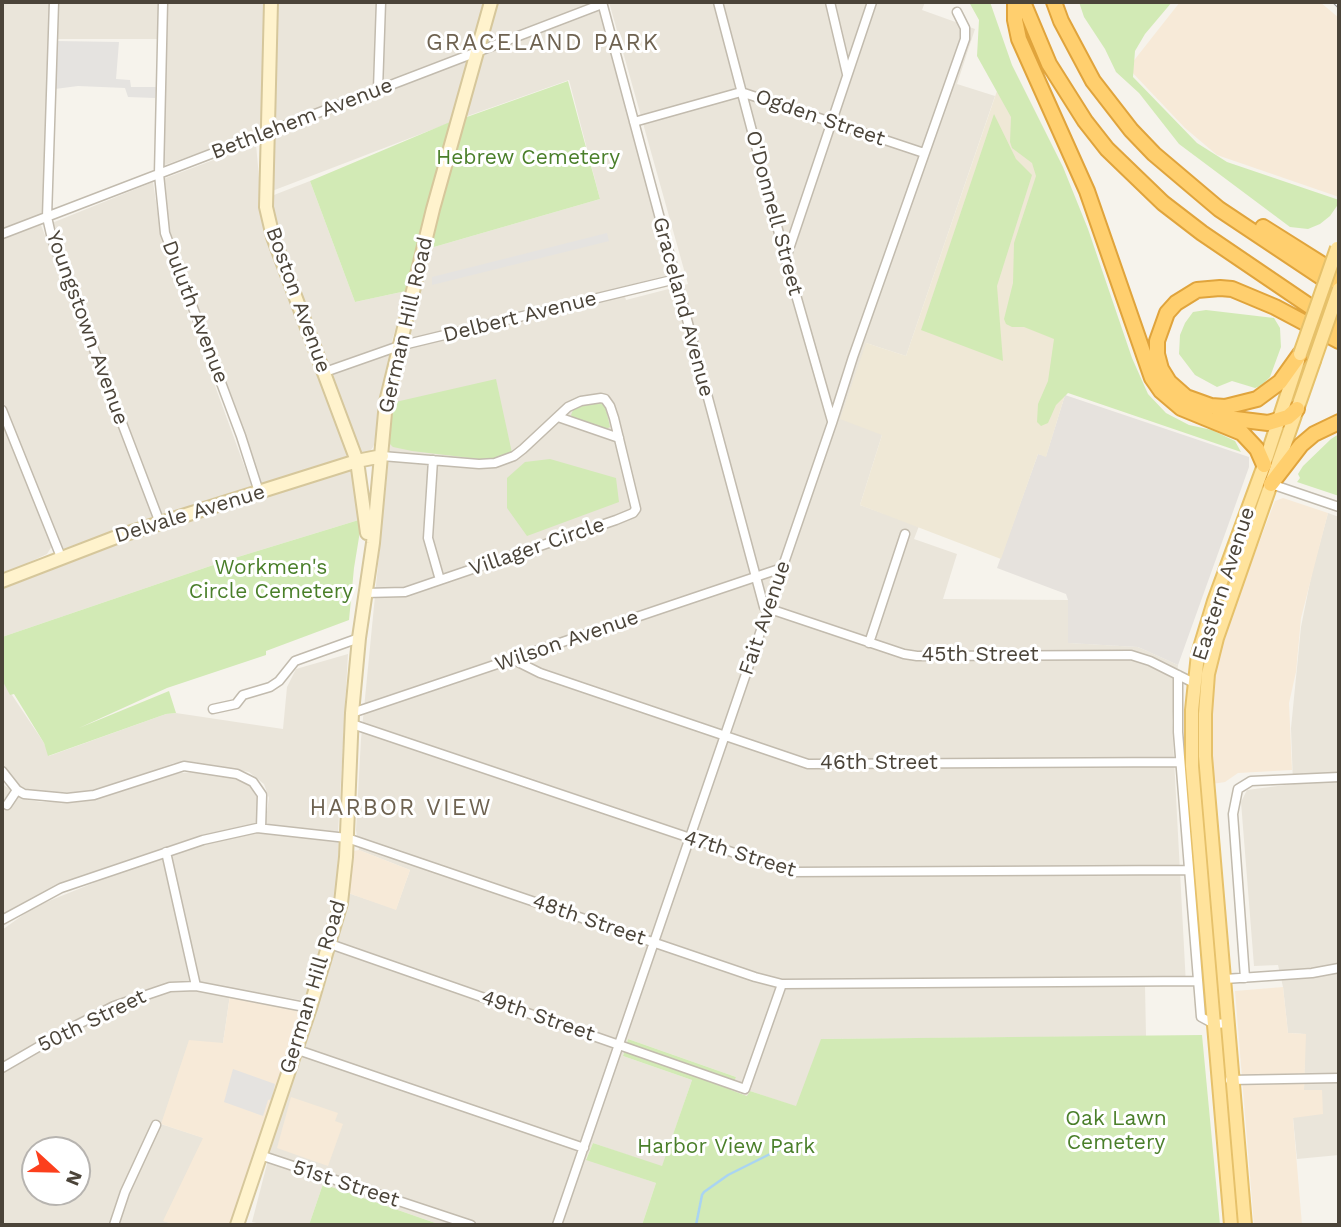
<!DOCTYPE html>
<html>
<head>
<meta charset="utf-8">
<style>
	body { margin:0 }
	#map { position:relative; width:1341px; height:1227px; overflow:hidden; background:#f6f3ec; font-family:"Work Sans",sans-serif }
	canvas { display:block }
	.frame { position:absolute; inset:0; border:4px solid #4b4439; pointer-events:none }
	.north { position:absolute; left:21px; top:1136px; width:70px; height:70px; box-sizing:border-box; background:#fff; border:2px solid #b7b4b0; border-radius:50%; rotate:112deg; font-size:19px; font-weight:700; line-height:28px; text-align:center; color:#4b4439 }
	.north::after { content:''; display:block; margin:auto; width:24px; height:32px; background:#fc3f1d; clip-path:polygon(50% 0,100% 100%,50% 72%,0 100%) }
</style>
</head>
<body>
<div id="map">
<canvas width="1341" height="1227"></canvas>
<div class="frame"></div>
<div class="north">N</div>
</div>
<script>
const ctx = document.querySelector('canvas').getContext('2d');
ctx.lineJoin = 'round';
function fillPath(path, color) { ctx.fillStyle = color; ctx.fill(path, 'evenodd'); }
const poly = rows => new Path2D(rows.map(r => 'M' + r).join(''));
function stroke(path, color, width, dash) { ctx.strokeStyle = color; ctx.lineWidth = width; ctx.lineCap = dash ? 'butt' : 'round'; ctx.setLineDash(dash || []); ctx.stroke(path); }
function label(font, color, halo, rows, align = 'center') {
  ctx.font = font + ' "Work Sans",sans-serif'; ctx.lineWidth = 6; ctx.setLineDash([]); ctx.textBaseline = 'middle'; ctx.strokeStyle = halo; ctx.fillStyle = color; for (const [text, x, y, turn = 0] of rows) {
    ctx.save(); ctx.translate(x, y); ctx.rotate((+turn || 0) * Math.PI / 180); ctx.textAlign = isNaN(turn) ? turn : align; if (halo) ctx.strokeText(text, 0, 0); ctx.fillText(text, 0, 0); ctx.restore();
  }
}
fillPath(poly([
	[2,2,51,2,44,213,2,229],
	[57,2,160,2,159,39,56,39],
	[167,2,268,2,264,130,162,166],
	[276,2,377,2,374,87,272,126],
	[383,2,489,2,476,48,380,84],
	[495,2,599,2,482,45],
	[609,2,925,2,922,10,975,29,957,84,995,96,906,356,866,343,882,435,860,505,919,526,914,539,957,554,943,599,1068,600,1069,643,1138,647,1178,665,1172,721,1186,985,1145,986,1146,1036,822,1039,797,1107,750,1091,748,1096,730,1090,736,1077,628,1039,623,1056,692,1080,662,1167,593,1143,586,1159,656,1183,642,1225,441,1225,323,1184,309,1225,265,1225,252,1222,275,1133,328,976,348,893,396,909,410,870,359,850,356,830,361,739,393,412,427,249,600,199,569,80,462,118,479,57,602,10,672,274,622,287,626,300,688,284],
	[470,60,452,122,272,191,272,134],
	[256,144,261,200,310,181,355,302,406,291,392,341,374,445,356,477,362,519,228,560,2,637,2,586,31,573,265,495,168,230,163,179],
	[153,182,162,241,252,487,160,516,52,223],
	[41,225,153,517,62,550,2,399,2,239],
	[2,420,52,546,47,554,2,575],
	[1328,513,1339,517,1339,1155,1297,1159,1293,1118,1322,1090,1304,1090,1305,1034,1288,1033,1283,987,1278,965,1254,966,1241,802,1247,790,1293,784,1291,728,1301,627,1312,572],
	[348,654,338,833,265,825,269,798,264,784,249,772,192,762,174,763,123,782,82,793,38,792,22,788,11,777,2,762,2,680,44,743,49,756,166,714,176,713,283,729,287,687,296,669],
	[194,772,236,778,248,784,258,799,256,824,250,831,339,839,336,894,306,1001,199,983,171,853,163,855,191,990,230,995,223,1043,161,1124,204,1138,164,1221,176,1225,2,1225,2,930,34,907,148,861,31,899,2,918,2,781,5,786,28,800,42,802,86,800,180,773],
	[35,1150,77,1150,77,1192,35,1192]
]), '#eae5da');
fillPath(poly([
	[1180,2,1320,2,1339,18,1339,197,1217,155,1185,128,1128,68],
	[1283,498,1328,513,1301,618,1296,672,1289,703,1292,770,1238,773,1225,782,1212,784,1210,732,1214,672,1222,639,1275,501],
	[359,850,410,870,396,910,348,893,353,851],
	[1283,987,1288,1033,1306,1034,1304,1090,1322,1090,1323,1114,1293,1118,1302,1225,1254,1225,1235,991],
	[230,995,302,1012,235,1225,176,1225,163,1221,203,1138,161,1124,189,1040,223,1043],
	[291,1097,338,1113,335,1121,343,1124,328,1166,277,1148]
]), '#f7ead8');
fillPath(poly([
	[1065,395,1249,457,1249,467,1178,665,1138,647,1068,643,1068,600,1066,594,997,568,1038,454,1046,456]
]), '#e6e2dd');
fillPath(poly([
	[998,88,1062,178,1058,334,1065,395,1046,457,1038,454,1001,559,860,505,882,435,840,419,866,343,906,356]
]), '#efe8d6');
fillPath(poly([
	[969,2,990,2,1012,65,1063,167,1088,229,1132,358,1148,394,1166,413,1189,425,1212,430,1235,441,1241,452,1068,393,1056,405,1048,423,1041,426,1037,422,1038,404,1048,381,1054,339,1024,327,1012,327,1006,324,1004,319,1013,283,1014,243,1036,176,1032,163,1012,148,1010,142,1011,117,977,56,979,20],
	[1079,2,1172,2,1145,34,1135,51,1133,77,1197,143,1227,162,1339,200,1339,203,1330,216,1320,224,1308,229,1290,227,1179,144,1139,93,1116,72,1105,49,1084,17],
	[568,81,600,199,427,249,464,118],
	[994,114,1016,159,1032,175,997,286,1003,361,921,330],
	[450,122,406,291,355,302,310,181],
	[1206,310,1274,318,1280,328,1281,347,1270,377,1261,386,1255,388,1232,381,1217,387,1195,375,1179,354,1180,335,1185,323,1193,312],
	[496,379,512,453,487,460,412,451,393,447,388,442,391,403],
	[600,402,605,405,610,427,606,429,573,419,571,415,573,410,589,403],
	[1339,434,1339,496,1297,482,1300,478,1298,474,1303,466,1331,439],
	[550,459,616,478,619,502,527,536,507,508,507,478,525,462],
	[362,519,354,568,349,620,266,651,266,655,167,688,79,728,169,691,176,713,166,714,48,756,44,743,14,694,10,695,2,680,2,637,228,560],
	[1202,1035,1220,1225,642,1225,656,1183,586,1160,593,1143,662,1166,692,1080,623,1056,628,1039,736,1077,731,1090,747,1096,750,1091,796,1106,821,1039],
	[323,1184,441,1225,309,1225]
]), '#d2eab5');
fillPath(poly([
	[56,41,119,42,116,79,130,80,131,87,156,87,155,98,128,97,125,88,78,86,55,89],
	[607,233,609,241,432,285,432,277],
	[233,1069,275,1084,272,1099,268,1100,263,1116,224,1102]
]), '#e5e3e0');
stroke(poly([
	[696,1225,702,1195,704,1192,728,1175,782,1148]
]), '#a9d4f2', 2.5);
const street = poly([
	[54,2,47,217,52,239,160,523],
	[163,2,159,174,165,233,241,436,259,492],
	[602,2,764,607,904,654,917,656,1131,655,1150,661,1194,683],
	[718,2,786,260,832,421],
	[830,2,847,74],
	[378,89,381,2],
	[634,122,741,92,924,153],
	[2,234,602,4],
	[786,258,872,2],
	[325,372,399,346,676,279],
	[2,410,61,557],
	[558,417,619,438],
	[433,460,428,538,440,580],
	[1271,484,1339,507],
	[365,593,405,592,616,520,633,513,636,509,614,418,610,406,605,399,601,398,581,401,568,407,523,449,514,456,495,463,479,464,382,456],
	[869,643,905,534],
	[512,659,540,673,808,764,1180,762],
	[1178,675,1178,732,1201,1017,1214,1024,1229,1023],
	[213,709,236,704,243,695,270,687,279,681,295,661,359,638],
	[352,713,782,568],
	[352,724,791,872,1189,870],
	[2,771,17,790,24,794,67,798,94,795,184,766,237,774,253,782,262,795,261,828],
	[7,805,17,790],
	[166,852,196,986],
	[2,920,61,888,203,840,257,828,347,838,755,977,782,984,1198,981],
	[330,944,745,1089,782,984],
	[1245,978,1233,814,1238,789,1251,781,1339,777],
	[1225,979,1312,973,1339,968],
	[295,1049,584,1148],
	[2,1068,71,1028,114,1006,170,987,196,986,310,1008],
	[1230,1080,1339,1078],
	[260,1155,471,1225],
	[114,1225,125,1192,156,1125],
	[557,1225,832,423,853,357,965,39,965,28,957,12]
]);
const secondary = poly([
	[271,2,266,207,273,237,357,461,367,533],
	[2,581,119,536,357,461,382,456],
	[237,1225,310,1008,341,903,346,857,352,713,359,638,373,543,386,402,433,209,491,2]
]);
const primary = poly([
	[1231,1225,1192,766,1192,710,1198,654,1214,601,1264,465,1298,361],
	[1245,1225,1205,756,1205,714,1208,674,1217,638,1314,361]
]);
const highway = poly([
	[1015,2,1015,20,1019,39,1087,191,1152,378,1161,391,1181,408,1242,433,1257,449,1264,465],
	[1023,2,1049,64,1085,121,1107,149,1163,203,1202,233,1339,326],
	[1054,2,1061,21,1093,81,1131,130,1154,154,1219,209,1339,289],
	[1263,227,1339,275],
	[1300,354,1280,382,1257,399,1225,407,1211,406,1186,397,1169,382,1161,369,1157,354,1157,341,1167,313,1176,303,1197,290,1220,288,1232,289,1275,307,1339,341],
	[1219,417,1268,423,1288,417,1297,409],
	[1271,484,1301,445,1314,434,1339,422]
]);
stroke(street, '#c2bbae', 11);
stroke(secondary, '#d6c79b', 16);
stroke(primary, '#e6c16a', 16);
stroke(highway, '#e0a43c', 18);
stroke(street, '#fff', 8);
stroke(secondary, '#fff3cd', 12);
stroke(primary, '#ffe39c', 12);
stroke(highway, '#ffcf6e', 14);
const rail = poly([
	[1335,2,1339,6]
]);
stroke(rail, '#9a9a9a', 5);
stroke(rail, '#fff', 2.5, [8]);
const primaryBridge = poly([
	[1300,354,1337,248],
	[1314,361,1339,289]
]);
stroke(primaryBridge, '#e6c16a', 16, []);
stroke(primaryBridge, '#ffe39c', 12);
label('21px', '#4b4439', '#fff', [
	["Ogden Street",820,118,19],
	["Bethlehem Avenue",302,119,-21],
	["O'Donnell Street",774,213,75],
	["Boston Avenue",298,300,70],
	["Graceland Avenue",683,307,75],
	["Duluth Avenue",195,312,69],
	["Delbert Avenue",520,317,-14],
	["German Hill Road",406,325,-77],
	["Youngstown Avenue",87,328,70],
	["Delvale Avenue",190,514,-17],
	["Villager Circle",537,547,-19],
	["Eastern Avenue",1224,584,-72],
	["Fait Avenue",765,618,-71],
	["Wilson Avenue",567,641,-19],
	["45th Street",980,655],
	["46th Street",879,763],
	["47th Street",740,854,17],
	["48th Street",589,920,19],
	["German Hill Road",313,987,-73],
	["49th Street",538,1016,19],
	["50th Street",92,1021,-26],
	["51st Street",346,1184,18]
]);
label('21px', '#4a7f2a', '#fff', [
	["Hebrew Cemetery",528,158],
	["Workmen's",271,568],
	["Circle Cemetery",271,592],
	["Oak Lawn",1116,1119],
	["Cemetery",1116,1143],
	["Harbor View Park",726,1147]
]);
ctx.letterSpacing = '2px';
label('23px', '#6e6250', '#fff', [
	["GRACELAND PARK",543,43],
	["HARBOR VIEW",401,808]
]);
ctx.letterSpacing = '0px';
</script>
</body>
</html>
